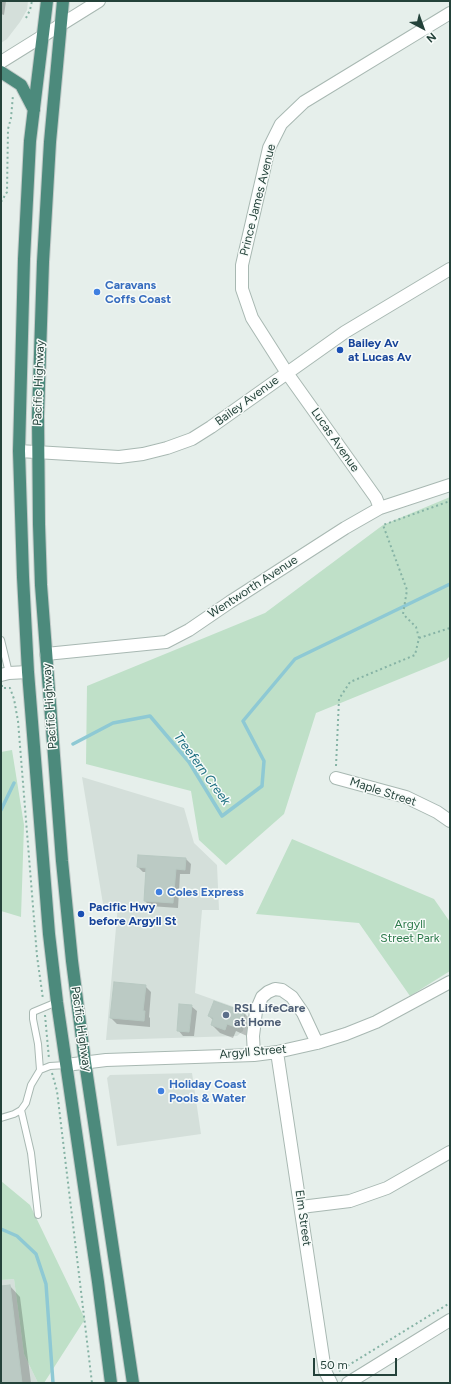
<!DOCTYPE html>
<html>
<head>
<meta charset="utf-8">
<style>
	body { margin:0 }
	#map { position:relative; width:451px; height:1384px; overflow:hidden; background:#e6efeb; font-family:Figtree,sans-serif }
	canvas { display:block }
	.frame { position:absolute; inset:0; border:2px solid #24423a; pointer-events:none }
	.north { position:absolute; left:403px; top:8px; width:40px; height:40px; -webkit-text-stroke:3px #f7fbf9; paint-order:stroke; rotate:139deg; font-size:11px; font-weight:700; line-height:16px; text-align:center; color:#24423a }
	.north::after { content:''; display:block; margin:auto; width:14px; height:18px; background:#24423a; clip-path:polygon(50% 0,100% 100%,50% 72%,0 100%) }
	.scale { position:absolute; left:313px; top:1358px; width:84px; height:18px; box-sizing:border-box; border:2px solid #24423a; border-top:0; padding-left:5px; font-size:12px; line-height:14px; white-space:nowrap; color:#24423a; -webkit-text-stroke:3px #f7fbf9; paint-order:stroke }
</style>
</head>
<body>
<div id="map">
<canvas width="451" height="1384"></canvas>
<div class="frame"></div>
<div class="north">N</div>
<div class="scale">50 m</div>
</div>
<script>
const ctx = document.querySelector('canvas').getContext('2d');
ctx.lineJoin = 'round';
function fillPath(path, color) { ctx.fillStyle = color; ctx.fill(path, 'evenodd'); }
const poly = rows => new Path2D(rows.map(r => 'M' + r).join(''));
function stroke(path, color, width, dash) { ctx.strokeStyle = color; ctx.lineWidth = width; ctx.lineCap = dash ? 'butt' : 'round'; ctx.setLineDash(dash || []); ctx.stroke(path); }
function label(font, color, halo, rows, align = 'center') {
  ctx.font = font + ' Figtree,sans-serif'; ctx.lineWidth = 3; ctx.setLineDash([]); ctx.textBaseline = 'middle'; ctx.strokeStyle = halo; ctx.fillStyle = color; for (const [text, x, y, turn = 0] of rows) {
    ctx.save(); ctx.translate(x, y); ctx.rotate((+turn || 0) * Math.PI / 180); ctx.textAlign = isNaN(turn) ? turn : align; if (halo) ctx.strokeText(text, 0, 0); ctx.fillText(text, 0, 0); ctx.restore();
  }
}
fillPath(poly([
	[1,1,28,1,27,10,20,22,7,39,1,43],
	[82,777,184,808,194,843,217,865,219,910,202,910,195,993,246,1011,243,1031,237,1036,106,1040,118,905,103,904],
	[192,1073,201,1134,117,1146,107,1078,110,1075],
	[14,1279,24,1354,38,1383,1,1383,1,1280]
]), '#d4dfda');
fillPath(poly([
	[450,497,450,656,446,660,316,713,284,814,226,865,199,840,191,791,86,764,87,686,265,613,383,525],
	[12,750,24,825,21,917,1,911,1,752],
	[292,839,434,899,450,922,450,971,410,996,359,923,256,914],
	[1,1181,30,1205,85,1319,44,1383,38,1383,24,1354,14,1279,1,1280]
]), '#bfe0c8');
fillPath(poly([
	[1,1,6,1,4,15,1,14],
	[185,858,191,864,190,874,180,874,178,908,150,906,145,901,147,872,143,872,138,867],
	[145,986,151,992,149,1017,150,1018,150,1027,117,1024,111,1018],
	[191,1006,197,1011,194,1036,183,1036,178,1030],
	[244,1013,252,1021,247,1036,236,1031,233,1038,220,1033,212,1025,213,1020,209,1016],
	[10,1286,20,1297,31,1383,1,1383,1,1287]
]), '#0003');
stroke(poly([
	[73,744,113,723,150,716,189,762,222,816,262,786,264,761,243,721,295,659,450,584],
	[1,810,14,783],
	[1,1229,17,1236,36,1254,46,1284,53,1383]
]), '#8ec9d4', 3.5);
const building = poly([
	[138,855,186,858,185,870,176,869,173,903,144,901,146,868,137,867,138,855],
	[114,982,146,985,143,1011,145,1011,144,1021,110,1018,114,982],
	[214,1001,245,1012,238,1028,227,1024,225,1030,211,1025,213,1018,208,1016,214,1001],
	[179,1004,192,1005,189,1032,177,1031,179,1004],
	[10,1285,22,1383,1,1383,1,1286,10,1285]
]);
fillPath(building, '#bbcac4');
stroke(building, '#b8c9c2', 1);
const service = poly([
	[1,640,9,673],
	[40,1070,38,1044,33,1019,33,1012,57,1002],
	[21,1110,31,1153,38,1215],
	[1,1118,14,1114,21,1110,26,1103,31,1085,40,1070,50,1066,66,1065]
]);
const minor = poly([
	[1,62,99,1],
	[19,451,119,457,143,454,167,448,192,439,211,427,345,332,450,269],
	[380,508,376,498,287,373,252,318,242,289,242,265,269,148,281,124,304,102,450,13],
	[46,654,166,642,189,630,230,602,345,528,380,508,450,485],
	[1,675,9,673,28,672],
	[336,778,406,797,437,812,450,821],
	[277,1052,325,1371,331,1383],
	[254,1055,253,1036,256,1011,262,997,268,992,275,989,282,990,292,997,303,1013,317,1043],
	[66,1065,106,1060,254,1055,277,1052,317,1043,346,1034,376,1022,450,982],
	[301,1207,350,1201,387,1188,450,1152]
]);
const tertiary = poly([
	[348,1383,450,1320]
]);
const trunk = poly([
	[47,1,30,141,24,259,19,451,23,577,28,672,49,934,57,1002,98,1282,111,1383],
	[63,1,50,142,43,262,38,416,39,524,41,585,62,861,72,961,85,1062,133,1383],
	[1,72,21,85,34,110]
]);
stroke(service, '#a8b8b2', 8);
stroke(minor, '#a8b8b2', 14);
stroke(tertiary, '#a8b8b2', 14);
stroke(trunk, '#c2cac8', 14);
stroke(poly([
	[26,18,30,10,32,1],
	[1,202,7,192,8,129,11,118,13,95],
	[419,638,450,628],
	[2,685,2,688,10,688,14,699,18,721,37,956,43,999],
	[336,766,339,699,350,682,415,655,419,638,416,627,403,614,407,590,383,525,450,501],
	[45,1015,49,1059],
	[52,1073,57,1091,92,1383],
	[339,1371,450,1303]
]), '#86b3a5', 2, [2, 3]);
stroke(service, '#fff', 6);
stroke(minor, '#fff', 12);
stroke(tertiary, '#fff', 12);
stroke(trunk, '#4c8a7c', 12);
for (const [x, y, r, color] of [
	[97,292,4,"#3f7fe0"],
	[340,350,4,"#1a4fb4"],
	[159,892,4,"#3f7fe0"],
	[81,914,4,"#1a4fb4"],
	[226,1015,4,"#5c6f8a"],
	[161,1091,4,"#3f7fe0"]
]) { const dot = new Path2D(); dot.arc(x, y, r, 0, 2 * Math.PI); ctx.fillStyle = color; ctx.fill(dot); stroke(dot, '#f7fbf9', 1.5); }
label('12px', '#24423a', '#f7fbf9', [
	["Prince James Avenue",258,200,-76],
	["Pacific Highway",39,383,-88],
	["Bailey Avenue",247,401,-36],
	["Lucas Avenue",335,440,55],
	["Wentworth Avenue",253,587,-33],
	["Pacific Highway",50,706,-94],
	["Maple Street",383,792,18],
	["Pacific Highway",81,1029,82],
	["Argyll Street",253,1052,-5],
	["Elm Street",303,1218,82]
]);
label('bold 12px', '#366cbe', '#f7fbf9', [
	["Caravans",105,285],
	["Coffs Coast",105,299],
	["Coles Express",167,892],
	["Holiday Coast",169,1084],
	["Pools & Water",169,1098]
], 'left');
label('bold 12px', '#164399', '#f7fbf9', [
	["Bailey Av",348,343],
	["at Lucas Av",348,357],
	["Pacific Hwy",89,907],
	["before Argyll St",89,921]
], 'left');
label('12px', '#2d7a4b', '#f7fbf9', [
	["Argyll",410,924],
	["Street Park",410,938]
]);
label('bold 12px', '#4e5e75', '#f7fbf9', [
	["RSL LifeCare",234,1008],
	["at Home",234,1022]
], 'left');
label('italic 13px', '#1c6f80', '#f7fbf9', [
	["Treefern Creek",202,769,54]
]);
</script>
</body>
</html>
